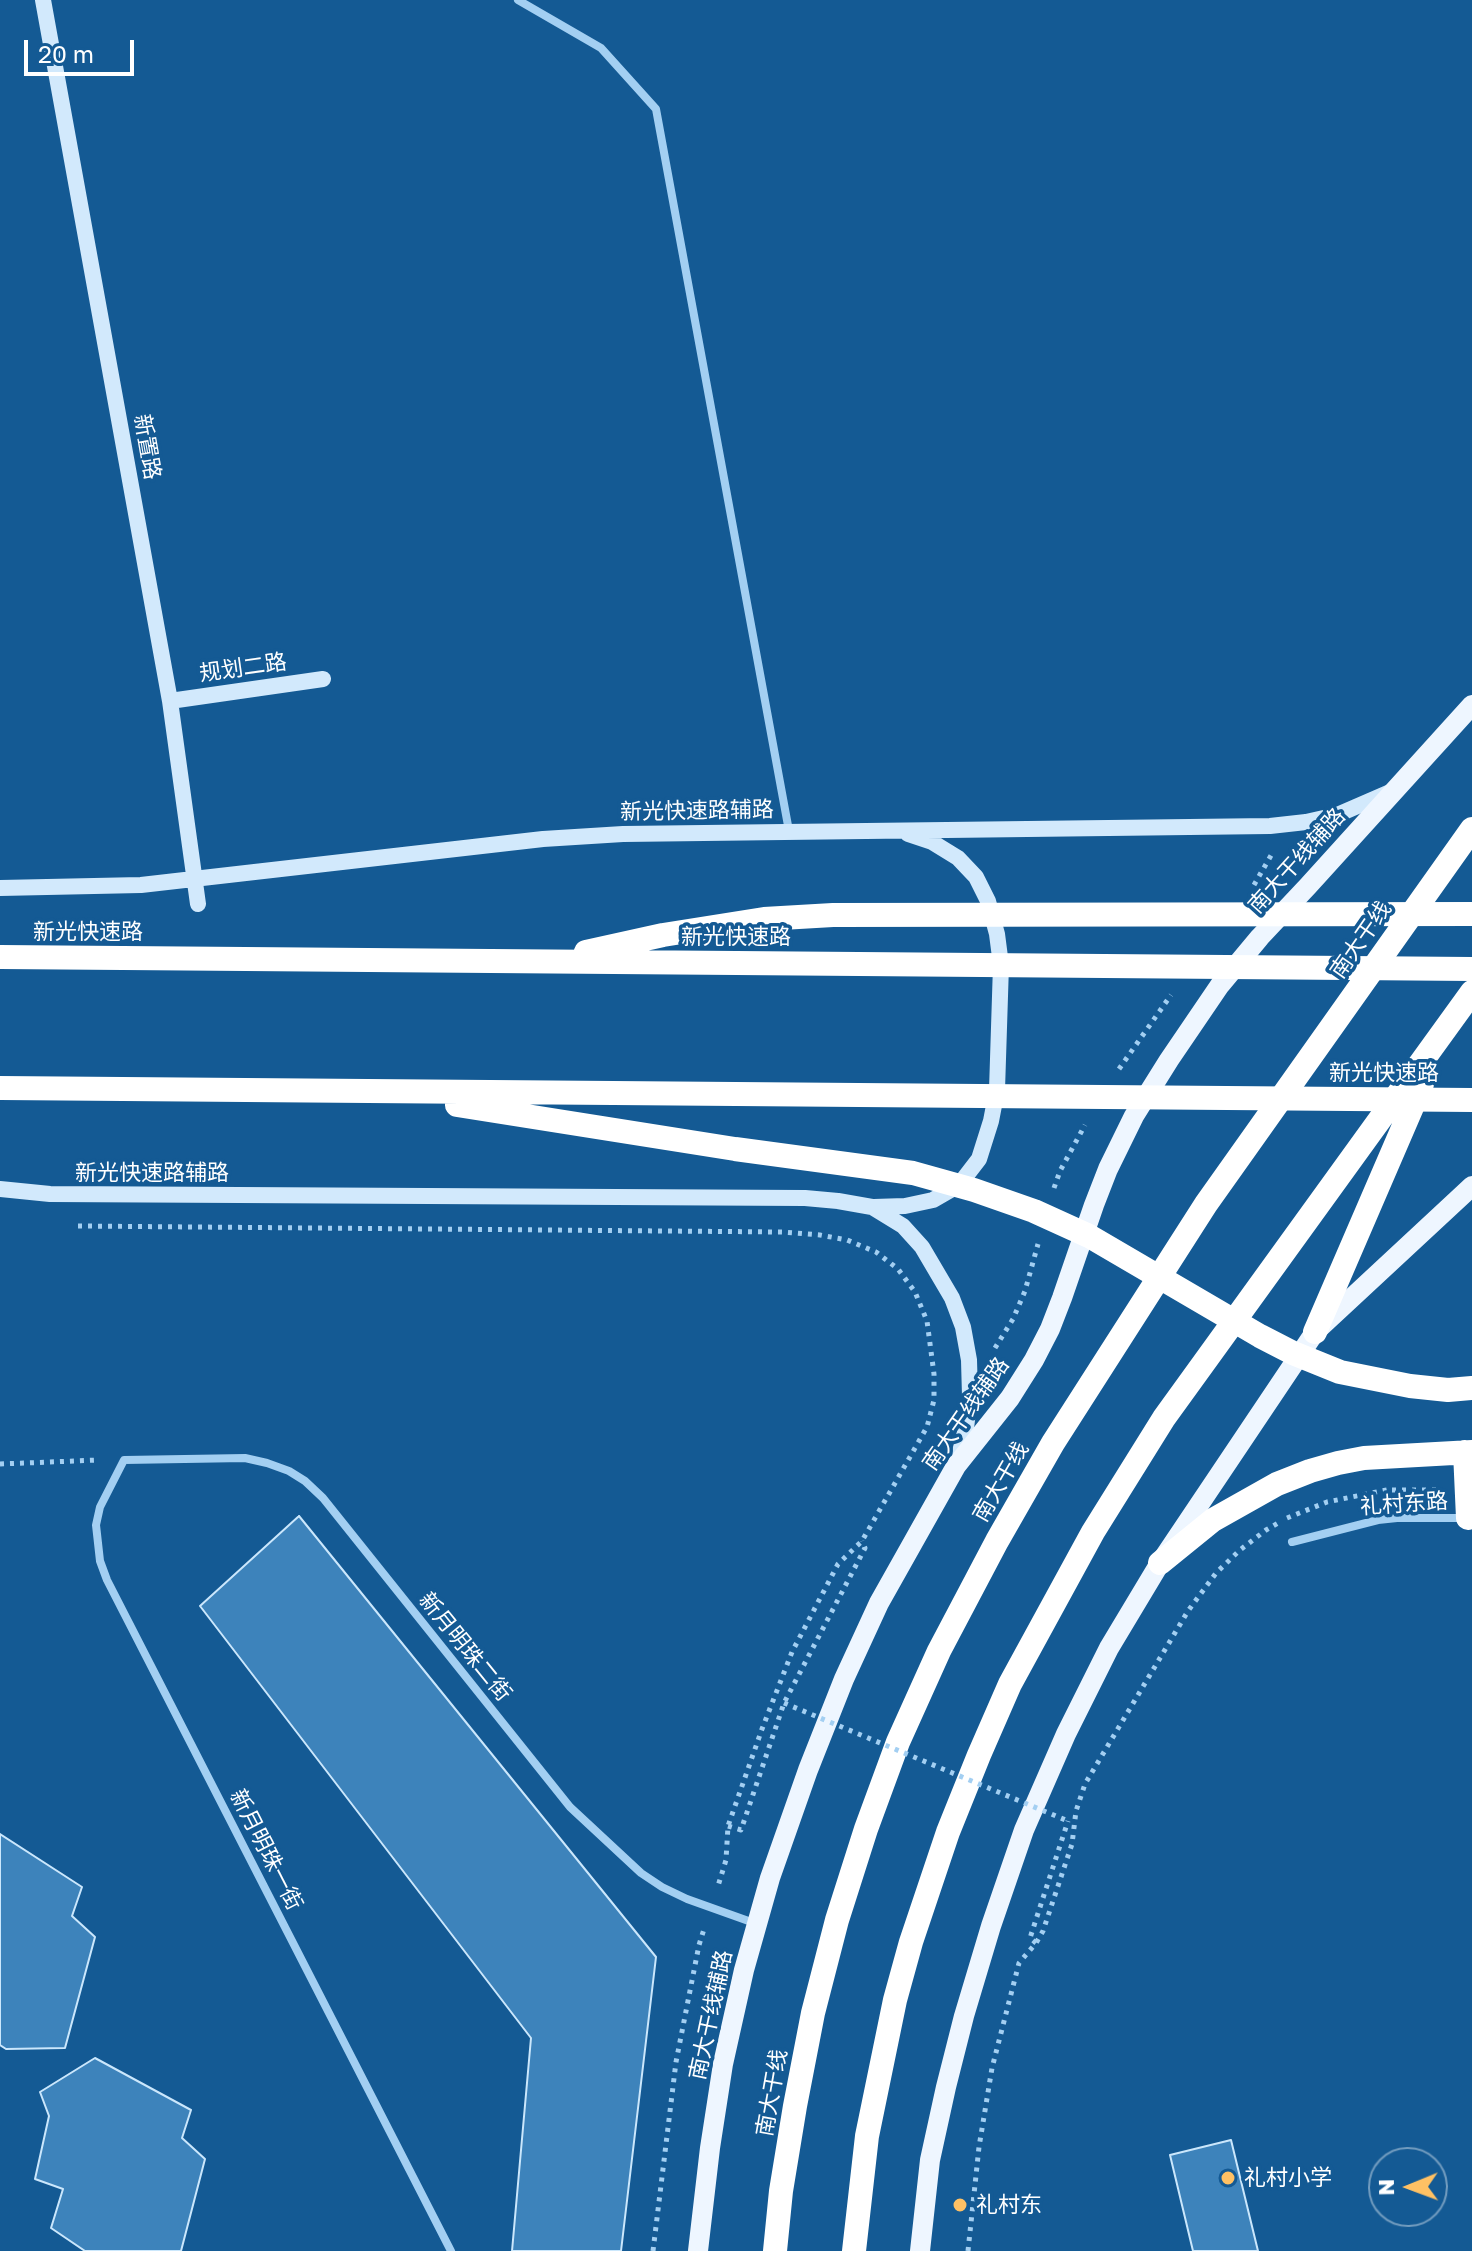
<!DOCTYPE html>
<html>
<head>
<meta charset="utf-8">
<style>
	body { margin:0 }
	#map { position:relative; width:1472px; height:2251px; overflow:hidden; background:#145a94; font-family:"Golos Text",sans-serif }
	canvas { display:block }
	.north { position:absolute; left:1368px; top:2147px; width:80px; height:80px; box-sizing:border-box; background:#145a94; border:2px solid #729cbf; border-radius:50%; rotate:269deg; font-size:22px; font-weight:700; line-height:32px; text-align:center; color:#fff }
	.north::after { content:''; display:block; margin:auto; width:28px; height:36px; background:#ffc164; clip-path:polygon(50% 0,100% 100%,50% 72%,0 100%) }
	.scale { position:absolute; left:24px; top:40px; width:110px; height:36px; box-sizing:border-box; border:4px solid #fff; border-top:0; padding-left:10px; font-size:24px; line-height:28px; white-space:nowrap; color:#fff; -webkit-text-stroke:6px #145a94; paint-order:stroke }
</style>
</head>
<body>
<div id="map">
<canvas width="1472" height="2251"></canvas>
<div class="north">N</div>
<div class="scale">20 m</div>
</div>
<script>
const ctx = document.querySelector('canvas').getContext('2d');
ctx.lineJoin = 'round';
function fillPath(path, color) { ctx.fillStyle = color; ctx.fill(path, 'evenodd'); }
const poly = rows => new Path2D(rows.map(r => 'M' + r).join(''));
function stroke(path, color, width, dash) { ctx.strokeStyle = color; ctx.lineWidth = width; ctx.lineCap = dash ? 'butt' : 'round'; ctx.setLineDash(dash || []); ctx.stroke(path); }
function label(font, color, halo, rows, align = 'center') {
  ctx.font = font + ' "Golos Text","Noto Sans SC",sans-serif'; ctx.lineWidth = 7; ctx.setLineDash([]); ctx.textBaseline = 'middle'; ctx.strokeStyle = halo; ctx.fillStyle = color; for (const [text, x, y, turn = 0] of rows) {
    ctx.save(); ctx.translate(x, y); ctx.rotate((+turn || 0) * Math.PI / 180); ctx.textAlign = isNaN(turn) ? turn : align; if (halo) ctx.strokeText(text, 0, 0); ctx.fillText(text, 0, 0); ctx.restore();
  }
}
const building = poly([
	[299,1516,656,1957,621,2251,512,2251,531,2038,200,1606,299,1516],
	[0,1834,82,1887,72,1916,95,1937,65,2048,6,2049,0,2045,0,1834],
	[95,2058,191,2110,182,2138,205,2159,181,2251,85,2251,51,2228,63,2189,35,2179,49,2116,40,2092,95,2058],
	[1231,2140,1258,2251,1193,2251,1170,2155,1231,2140]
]);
fillPath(building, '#3d83bb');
stroke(building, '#cbe7fc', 2);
stroke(poly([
	[1254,885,1273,852],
	[1119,1069,1171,995],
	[1054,1188,1060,1171,1085,1125],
	[78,1226,782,1232,820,1235,847,1240,876,1252,898,1269,915,1292,927,1321,934,1374,934,1400,927,1427,862,1541,838,1564,792,1652,762,1729,728,1826,726,1860,718,1886],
	[995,1348,1013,1319,1025,1291,1038,1244],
	[0,1464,99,1460],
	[1392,1490,1438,1490],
	[1287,1518,1327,1502,1391,1489],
	[728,1826,741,1830,784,1703,865,1548,862,1541],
	[1036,1943,1030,1938,1068,1821],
	[653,2251,676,2062,699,1945,705,1926],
	[968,2251,979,2147,992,2068,1019,1963,1036,1943,1043,1931,1072,1844,1076,1811,1085,1784,1188,1611,1216,1573,1240,1550,1266,1530,1278,1523]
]), '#a3cff2', 5, [4, 6]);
stroke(poly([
	[518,0,601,48,656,109,789,831],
	[1292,1542,1378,1520,1397,1518,1464,1518],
	[451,2251,107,1580,100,1561,96,1525,100,1507,124,1460,245,1458,267,1463,289,1471,305,1481,323,1498,570,1807,641,1873,662,1887,687,1899,757,1924]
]), '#a3cff2', 8);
stroke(poly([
	[43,0,170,701,198,904],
	[170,701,323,679],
	[0,888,141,885,543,839,623,834,1270,826,1306,822,1337,815,1390,792],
	[0,1189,50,1194,805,1198,838,1201,872,1207,903,1226,922,1247,952,1298,963,1327,969,1360,970,1396,966,1428,958,1460],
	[874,1207,905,1206,933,1200,959,1185,979,1159,991,1121,997,1090,1001,965,997,934,988,901,976,877,958,858,932,842,908,834]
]), '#d2e9fc', 16);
stroke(poly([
	[698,2251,710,2148,723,2064,744,1970,770,1878,808,1770,844,1679,879,1603,956,1466,1010,1398,1034,1360,1050,1329,1062,1298,1094,1205,1108,1169,1134,1116,1169,1060,1220,985,1260,937,1308,886,1472,705],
	[920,2251,930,2160,946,2087,964,2016,991,1926,1024,1830,1066,1734,1109,1648,1160,1563,1315,1332,1472,1186]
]), '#eef6ff', 20);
stroke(poly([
	[1315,1332,1422,1084],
	[1465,1452,1468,1518],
	[1160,1563,1213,1520,1277,1484,1310,1471,1338,1463,1364,1458,1472,1452],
	[775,2251,781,2191,795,2106,813,2013,837,1920,866,1829,898,1742,939,1651,997,1541,1053,1443,1206,1204,1472,829],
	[854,2251,867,2136,895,2000,911,1942,948,1832,979,1755,1010,1684,1093,1532,1164,1418,1472,992]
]), '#fff', 24);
stroke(poly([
	[784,1703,1068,1821]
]), '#a3cff2', 5, [4, 6]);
stroke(poly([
	[586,952,663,935,764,919,833,915,1472,914],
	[0,957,1472,969],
	[0,1088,1472,1100],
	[457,1105,735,1149,913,1173,974,1190,1034,1211,1089,1236,1260,1336,1293,1353,1340,1372,1410,1386,1448,1390,1472,1388]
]), '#fff', 24);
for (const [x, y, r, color] of [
	[1228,2178,8,"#ffc164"],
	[960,2205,8,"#ffc164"]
]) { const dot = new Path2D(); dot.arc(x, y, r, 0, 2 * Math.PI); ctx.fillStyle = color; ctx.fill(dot); stroke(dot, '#145a94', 3); }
label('22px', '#fff', '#145a94', [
	["新置路",147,447,80],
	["规划二路",243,668,-8],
	["新光快速路辅路",697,811,-1],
	["南大干线辅路",1297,861,-48],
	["新光快速路",88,932],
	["新光快速路",736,937],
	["南大干线",1361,940,-55],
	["新光快速路",1384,1073],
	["新光快速路辅路",152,1173],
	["南大干线辅路",966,1414,-55],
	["南大干线",1001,1482,-60],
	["礼村东路",1404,1504,-4],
	["新月明珠二街",465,1647,51],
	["新月明珠一街",266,1850,63],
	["南大干线辅路",711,2015,-78],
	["南大干线",772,2093,-80]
]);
label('22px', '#fff', '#145a94', [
	["礼村小学",1244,2178],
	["礼村东",976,2205]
], 'left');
</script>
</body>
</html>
